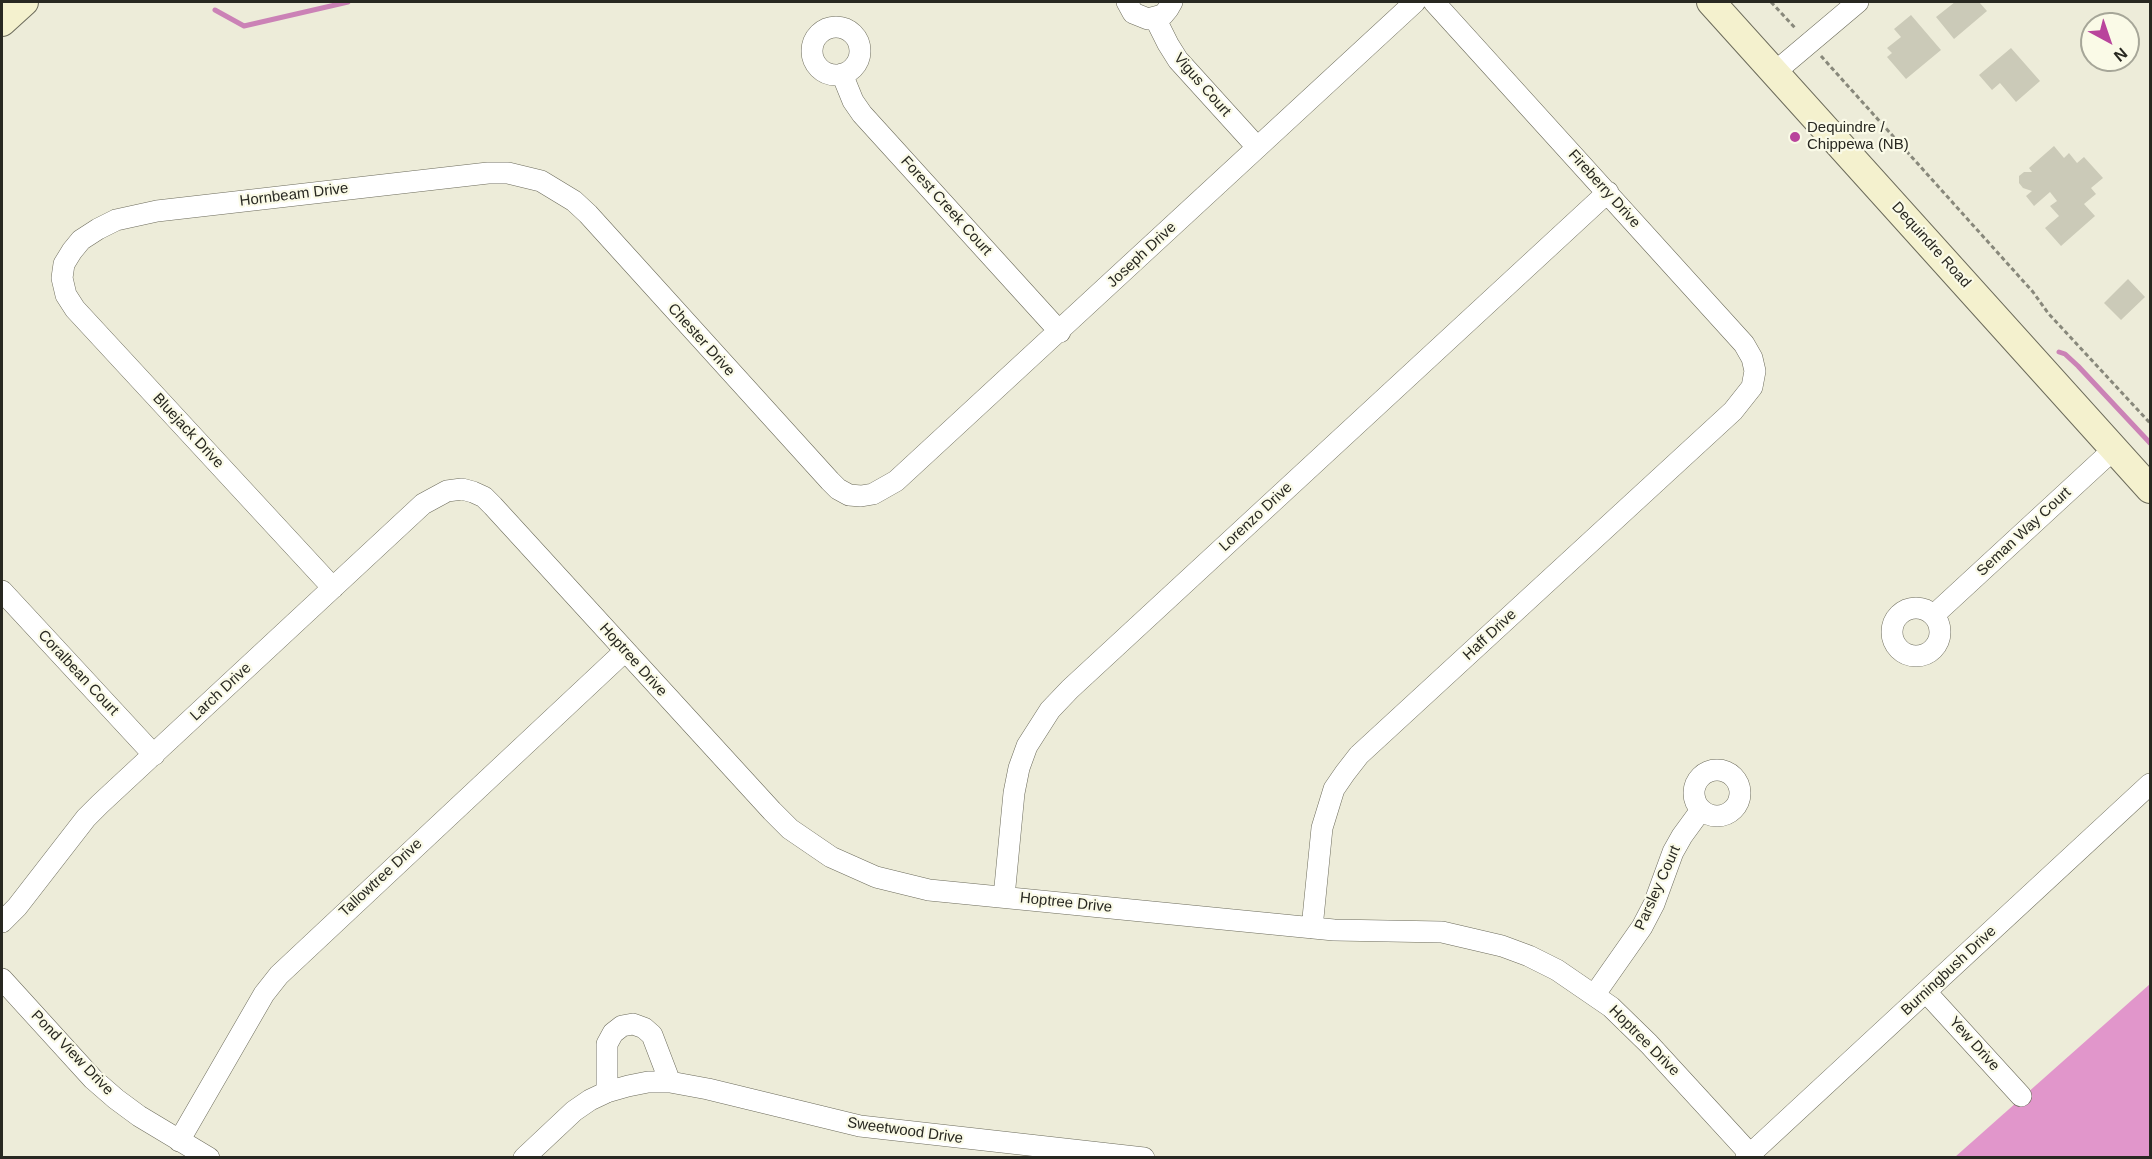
<!DOCTYPE html>
<html>
<head>
<meta charset="utf-8">
<style>
	body { margin:0 }
	#map { position:relative; width:2152px; height:1159px; overflow:hidden; background:#edecd9; font-family:Arial,sans-serif }
	canvas { display:block }
	.frame { position:absolute; inset:0; border:3px solid #282821; pointer-events:none }
	.north { position:absolute; left:2080px; top:12px; width:60px; height:60px; box-sizing:border-box; background:#fafae7; border:2px solid #a6a698; border-radius:50%; rotate:140deg; font-size:16px; font-weight:700; line-height:24px; text-align:center; color:#282821 }
	.north::after { content:''; display:block; margin:auto; width:21px; height:27px; background:#b9449c; clip-path:polygon(50% 0,100% 100%,50% 72%,0 100%) }
</style>
</head>
<body>
<div id="map">
<canvas width="2152" height="1159"></canvas>
<div class="frame"></div>
<div class="north">N</div>
</div>
<script>
const ctx = document.querySelector('canvas').getContext('2d');
ctx.lineJoin = 'round';
function fillPath(path, color) { ctx.fillStyle = color; ctx.fill(path, 'evenodd'); }
const poly = rows => new Path2D(rows.map(r => 'M' + r).join(''));
function stroke(path, color, width, dash) { ctx.strokeStyle = color; ctx.lineWidth = width; ctx.lineCap = dash ? 'butt' : 'round'; ctx.setLineDash(dash || []); ctx.stroke(path); }
function label(font, color, halo, rows, align = 'center') {
  ctx.font = font + ' Arial,sans-serif'; ctx.lineWidth = 4.5; ctx.setLineDash([]); ctx.textBaseline = 'middle'; ctx.strokeStyle = halo; ctx.fillStyle = color; for (const [text, x, y, turn = 0] of rows) {
    ctx.save(); ctx.translate(x, y); ctx.rotate((+turn || 0) * Math.PI / 180); ctx.textAlign = isNaN(turn) ? turn : align; if (halo) ctx.strokeText(text, 0, 0); ctx.fillText(text, 0, 0); ctx.restore();
  }
}
fillPath(poly([
	[2150,984,2150,1157,1955,1157]
]), '#e196cb');
stroke(poly([
	[215,10,244,26,348,2],
	[2059,352,2065,354,2078,366,2150,443]
]), '#cb82b6', 5);
fillPath(poly([
	[1955,2,1979,2,1987,11,1954,39,1936,17],
	[1911,15,1941,50,1906,79,1887,57,1892,53,1887,48,1901,37,1894,29],
	[2011,48,2040,81,2016,102,2000,83,1992,90,1979,75],
	[2054,146,2064,158,2069,153,2077,163,2084,157,2103,178,2091,188,2096,194,2084,204,2095,216,2061,246,2045,228,2059,216,2050,206,2057,201,2050,192,2034,206,2026,196,2032,191,2023,188,2019,183,2019,176,2024,172,2032,172,2029,168],
	[2128,279,2145,297,2121,320,2104,303]
]), '#cbcab8');
const minor = poly([
	[1127,2,1133,13,1148,19,1163,15,1168,9,1172,2],
	[1155,18,1168,44,1178,60,1257,147],
	'812 51a24 24 0 1 1 48 0a24 24 0 1 1-48 0Z',
	[1775,72,1858,2],
	[842,74,853,101,862,114,1060,332],
	[333,588,75,309,66,295,62,278,64,264,72,251,81,240,98,229,116,220,157,211,488,173,508,173,541,181,574,201,588,214,830,481,838,489,849,495,861,496,873,494,896,481,1415,2],
	[2,591,154,755],
	'1892 632a24 24 0 1 1 48 0a24 24 0 1 1-48 0Z',
	[1934,615,2114,449],
	'1694 793a23 23 0 1 1 46 0a23 23 0 1 1-46 0Z',
	[1004,897,1014,793,1019,768,1027,746,1050,710,1070,689,1608,192],
	[2,922,17,907,86,818,100,804,423,504,447,491,462,489,473,492,484,497,493,506,772,811,790,829,831,857,876,877,929,890,1334,930,1442,932,1502,946,1529,956,1557,970,1611,1007,1649,1044,1750,1154],
	[1312,928,1322,828,1334,789,1345,773,1359,755,1733,411,1752,387,1755,371,1752,358,1744,344,1434,2],
	[2,979,93,1079,116,1099,139,1116,209,1158],
	[1926,992,2021,1096],
	[1595,994,1642,927,1654,904,1673,852,1682,836,1701,810],
	[607,1092,607,1044,613,1033,622,1026,633,1024,644,1028,652,1035,670,1082],
	[179,1141,264,994,279,975,625,651],
	[524,1158,574,1111,590,1100,607,1092,628,1086,648,1082,670,1082,708,1089,860,1126,1144,1158],
	[1746,1158,2150,784]
]);
const secondary = poly([
	[1711,2,2150,489],
	[2,22,24,2]
]);
stroke(minor, '#6c6b5b', 22);
stroke(secondary, '#6c6b5b', 30);
stroke(poly([
	[1771,2,1796,29],
	[1821,56,2033,292,2048,313,2150,423]
]), '#88887b', 3, [4.5, 3]);
stroke(minor, '#fff', 21);
stroke(secondary, '#f4f1ce', 28);
for (const [x, y, r, color] of [
	[1795,137,6,"#b9449c"]
]) { const dot = new Path2D(); dot.arc(x, y, r, 0, 2 * Math.PI); ctx.fillStyle = color; ctx.fill(dot); stroke(dot, '#fafae7', 2); }
label('15px', '#282821', '#fafae7', [
	["Vigus Court",1202,85,49],
	["Fireberry Drive",1604,189,48],
	["Hornbeam Drive",294,195,-7],
	["Forest Creek Court",946,206,48],
	["Dequindre Road",1931,245,48],
	["Joseph Drive",1142,255,-43],
	["Chester Drive",701,340,48],
	["Bluejack Drive",188,431,47],
	["Lorenzo Drive",1256,517,-43],
	["Seman Way Court",2024,532,-43],
	["Haff Drive",1490,635,-43],
	["Hoptree Drive",633,660,48],
	["Coralbean Court",78,673,47],
	["Larch Drive",221,692,-43],
	["Tallowtree Drive",381,878,-43],
	["Parsley Court",1658,888,-66],
	["Hoptree Drive",1066,903,6],
	["Burningbush Drive",1949,971,-43],
	["Hoptree Drive",1644,1041,45],
	["Yew Drive",1974,1044,48],
	["Pond View Drive",72,1053,46],
	["Sweetwood Drive",905,1131,8]
]);
label('15px', '#282821', '#fafae7', [
	["Dequindre /",1807,128],
	["Chippewa (NB)",1807,145]
], 'left');
</script>
</body>
</html>
